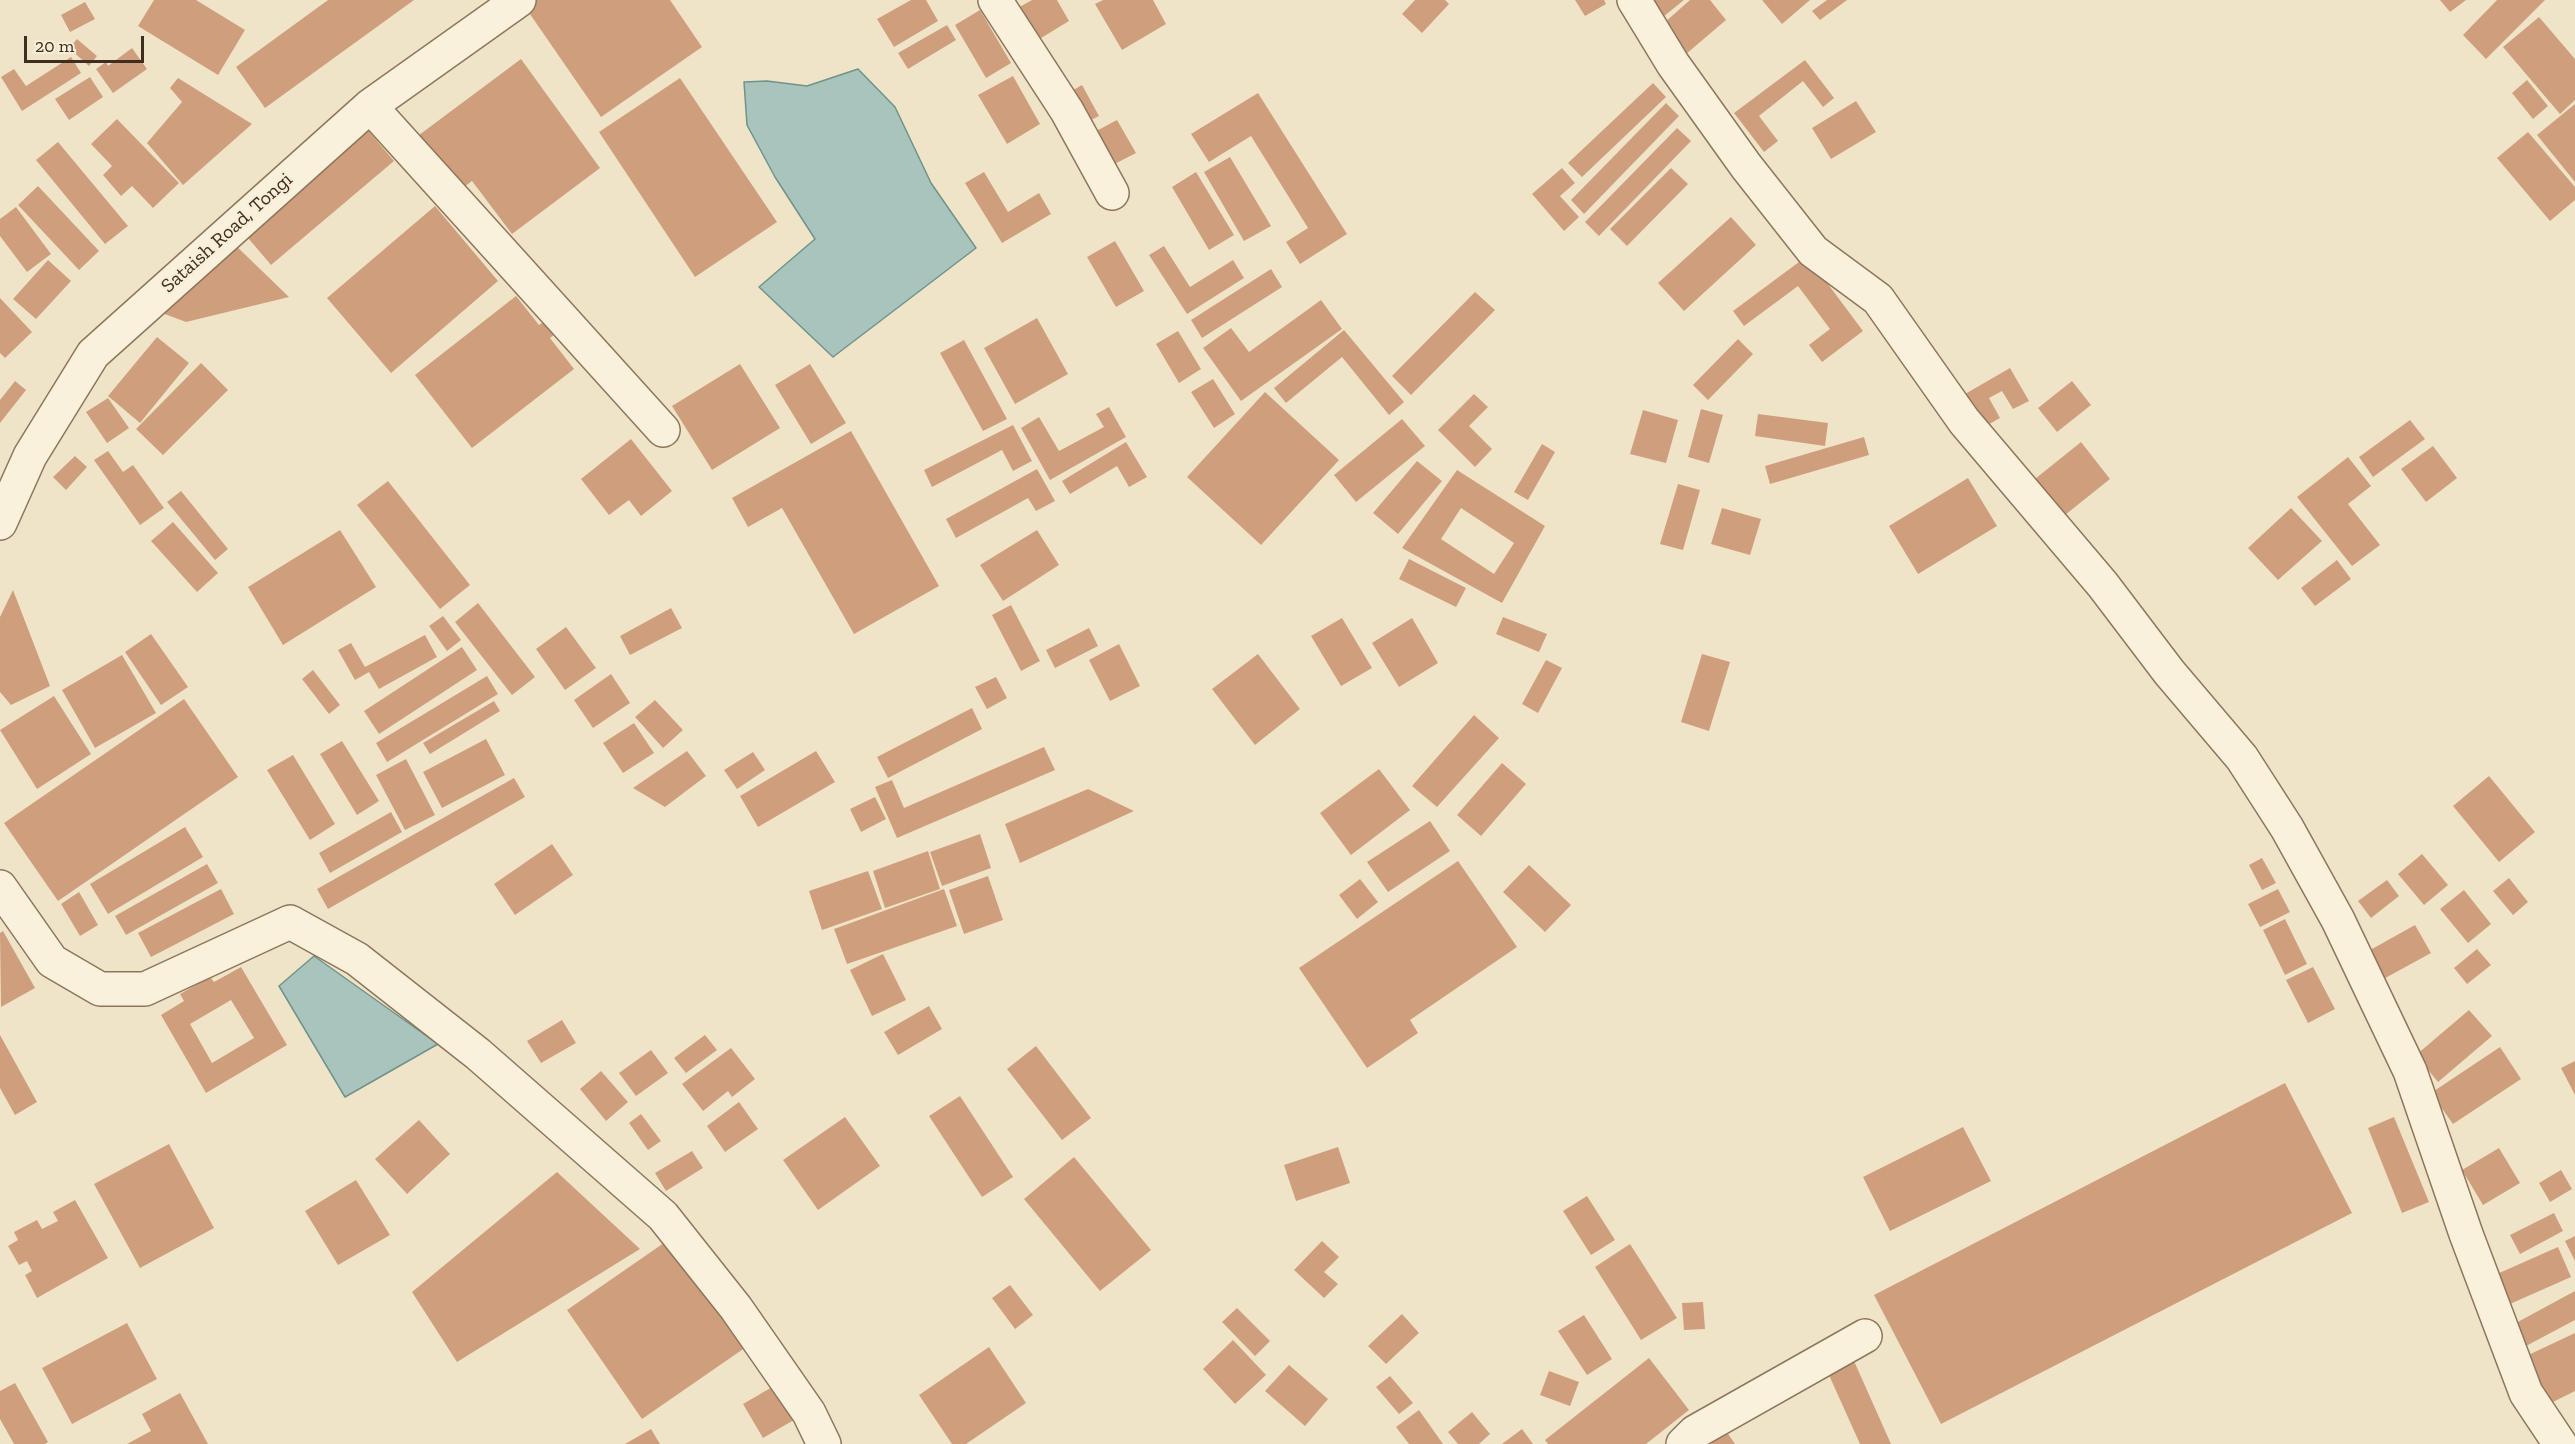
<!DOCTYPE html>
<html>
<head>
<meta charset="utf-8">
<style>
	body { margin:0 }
	#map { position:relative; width:2575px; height:1444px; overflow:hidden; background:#f0e4c8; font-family:"Zilla Slab",serif }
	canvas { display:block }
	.scale { position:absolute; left:24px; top:36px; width:120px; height:27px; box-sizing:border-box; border:3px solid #3d2e20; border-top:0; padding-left:8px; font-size:18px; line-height:21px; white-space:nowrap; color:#3d2e20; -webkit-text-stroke:4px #f7eed8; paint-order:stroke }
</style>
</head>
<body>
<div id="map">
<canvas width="2575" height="1444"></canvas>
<div class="scale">20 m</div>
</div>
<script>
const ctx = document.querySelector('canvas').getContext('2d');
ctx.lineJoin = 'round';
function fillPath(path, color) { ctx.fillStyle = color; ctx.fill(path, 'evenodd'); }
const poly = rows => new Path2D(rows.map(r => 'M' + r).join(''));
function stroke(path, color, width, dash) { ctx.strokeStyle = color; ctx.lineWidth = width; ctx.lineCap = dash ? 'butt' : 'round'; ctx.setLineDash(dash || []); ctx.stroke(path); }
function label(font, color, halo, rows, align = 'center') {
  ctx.font = font + ' "Zilla Slab",serif'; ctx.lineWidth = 4.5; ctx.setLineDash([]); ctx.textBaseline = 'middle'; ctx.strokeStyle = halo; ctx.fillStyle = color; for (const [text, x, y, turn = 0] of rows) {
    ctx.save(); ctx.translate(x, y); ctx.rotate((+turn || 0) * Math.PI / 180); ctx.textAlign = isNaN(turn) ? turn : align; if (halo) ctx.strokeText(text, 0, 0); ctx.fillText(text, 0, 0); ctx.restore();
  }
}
const water = poly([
	[858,69,895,107,931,183,976,248,833,357,759,287,815,239,775,177,747,125,744,82,767,81,807,86,858,69],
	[314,956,438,1044,345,1097,279,986,314,956]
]);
fillPath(water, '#a9c4bc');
stroke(water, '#6f938a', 1.5);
fillPath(poly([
	[154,0,196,0,245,30,218,75,138,26],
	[328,0,414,0,265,108,236,67],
	[529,0,670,0,702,47,601,117,523,4],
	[911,0,926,0,938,21,894,47,877,19],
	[1032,0,1057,0,1069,21,1033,43,1014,10],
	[1103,0,1153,0,1166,24,1122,50,1095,4],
	[1415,0,1445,0,1449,4,1422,33,1402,14],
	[1575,0,1604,0,1606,4,1585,16],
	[1653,0,1684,0,1658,21],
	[1690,0,1710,0,1726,20,1679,60,1655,31],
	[1762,0,1810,0,1782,24],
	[1827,0,1847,0,1820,20,1812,11],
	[2440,0,2466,0,2450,12],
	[2497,0,2545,0,2486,59,2463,35],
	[85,2,95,19,70,32,61,15],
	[980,10,1011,63,986,78,955,25],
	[2539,17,2575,59,2575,100,2560,114,2503,47],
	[947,25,956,40,908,69,898,53],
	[77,39,97,56,89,66,69,48],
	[132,48,147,69,113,93,96,69,106,62,108,66],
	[71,57,81,73,22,111,1,77,14,69,26,86],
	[521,59,600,168,512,234,472,181,456,193,415,138],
	[1805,60,1834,98,1823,107,1803,81,1759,116,1778,141,1764,152,1734,113],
	[1013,76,1040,124,1007,144,978,95],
	[90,77,103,97,69,120,55,99],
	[178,78,252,124,183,185,147,143,182,102,170,88],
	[680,78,777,222,695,277,599,132],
	[2527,80,2548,106,2533,119,2512,93],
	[1653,83,1666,97,1582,177,1568,163],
	[1082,85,1099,116,1079,126,1063,96],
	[1258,93,1347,234,1300,264,1286,242,1308,228,1251,136,1209,162,1191,134],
	[1856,101,1876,132,1831,159,1812,128],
	[1666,103,1679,116,1584,214,1571,200],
	[2575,104,2575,182,2537,135],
	[117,119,179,183,153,208,132,186,121,196,103,175,112,166,91,144],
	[1117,120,1136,153,1103,170,1085,137],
	[366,128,394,161,271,265,243,232],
	[1677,128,1691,141,1599,236,1585,222],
	[2528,132,2575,187,2575,200,2550,221,2497,158],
	[58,142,128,226,105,244,36,160],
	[1230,157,1271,226,1244,241,1204,172],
	[1562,168,1575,183,1560,196,1579,217,1564,231,1532,194],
	[1671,168,1688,184,1627,246,1610,229],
	[984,172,1008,212,1039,193,1051,214,1002,243,965,183],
	[1196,172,1234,235,1209,250,1172,187],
	[38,186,99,251,79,270,18,205],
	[435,206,498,281,391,373,327,298],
	[16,207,51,254,27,272,0,236,0,219],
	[1731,217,1756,245,1684,311,1658,283],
	[230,240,289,297,186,322,146,307],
	[1115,241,1144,291,1116,307,1087,257],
	[1164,246,1190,287,1233,260,1244,278,1187,314,1149,255],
	[1807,256,1863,331,1822,362,1809,345,1830,329,1798,286,1744,326,1733,311],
	[48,260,71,281,36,319,13,299],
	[1271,269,1282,287,1202,338,1191,320],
	[1475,292,1495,310,1411,395,1392,376],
	[516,296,539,325,545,321,555,334,550,338,574,369,472,448,415,375],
	[0,298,32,332,5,358,0,353],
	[1321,300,1342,329,1241,401,1203,348,1231,328,1249,352],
	[1037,318,1068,374,1015,404,984,348],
	[1344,330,1404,402,1389,415,1342,357,1286,403,1274,388],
	[1178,331,1201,369,1179,383,1156,344],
	[157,337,189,363,140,423,108,396],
	[1738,339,1753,354,1708,400,1693,385],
	[964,340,1007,419,983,431,940,353],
	[201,363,228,390,163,455,136,429],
	[740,364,780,428,712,470,672,406],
	[810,364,846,423,811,444,775,385],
	[2010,368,2029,401,2013,409,2002,391,1989,398,2000,418,1984,427,1965,394],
	[1213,379,1235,414,1214,428,1191,392],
	[15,381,26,390,0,423,0,400],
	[2072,381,2091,405,2057,432,2038,408],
	[1265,392,1339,460,1261,545,1187,477],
	[1474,394,1488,407,1469,426,1492,449,1475,467,1438,430],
	[108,398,129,428,107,443,86,412],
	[1109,407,1126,437,1050,480,1021,428,1039,417,1059,451,1104,427,1096,414],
	[1701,409,1723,415,1709,463,1688,457],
	[1643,410,1678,420,1666,463,1630,454],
	[1758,414,1828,423,1825,446,1755,436],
	[1402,419,1425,446,1356,502,1334,475],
	[2410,420,2425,439,2373,477,2359,457],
	[1013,425,1032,461,1013,471,1002,450,932,487,924,470],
	[851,431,939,586,854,634,782,508,748,527,732,498],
	[1864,437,1869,455,1770,484,1765,466],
	[631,439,672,491,641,516,629,500,609,515,581,479],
	[1126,442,1147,477,1129,487,1117,466,1070,494,1062,481],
	[2081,442,2110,479,2065,515,2035,479],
	[1542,444,1555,452,1528,500,1514,492],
	[2433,446,2457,478,2426,502,2401,469],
	[108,451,123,472,133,465,164,508,140,525,94,460],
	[75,456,87,467,66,490,53,477],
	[2348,457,2371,486,2348,504,2380,545,2352,566,2297,497],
	[1417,461,1442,481,1398,534,1373,513],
	[1037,469,1055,501,1036,511,1028,498,956,538,946,519],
	[1457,470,1545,526,1502,603,1402,548],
	[1461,508,1514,543,1494,574,1441,539],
	[1968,478,1997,526,1918,574,1889,526],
	[388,481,470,585,440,609,357,505],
	[1678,484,1700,490,1683,550,1660,544],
	[181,491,228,549,215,560,167,502],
	[1722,508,1761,519,1750,555,1711,544],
	[2291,508,2322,541,2278,580,2248,548],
	[173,522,218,573,197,592,151,541],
	[340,530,376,587,283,645,248,587],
	[1037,530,1059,565,1003,601,980,565],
	[1409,559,1466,588,1456,607,1399,579],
	[2337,560,2351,579,2315,606,2301,588],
	[13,590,50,686,11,705,0,692,0,617],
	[478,603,535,677,512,695,455,622],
	[1011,605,1040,661,1021,671,992,615],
	[671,608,682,628,630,655,620,636],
	[443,616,461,640,447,651,429,626],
	[1503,617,1547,634,1539,652,1496,634],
	[1342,618,1372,668,1341,686,1311,636],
	[1412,618,1438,663,1399,687,1372,643],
	[566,627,596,668,565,690,536,649],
	[1089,628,1098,646,1055,668,1046,650],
	[151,634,188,687,161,705,125,652],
	[425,635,437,657,379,689,369,672,355,680,338,650,351,643,365,667],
	[1119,644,1140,686,1110,701,1089,660],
	[462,647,477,670,379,734,364,711],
	[1258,654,1300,709,1255,745,1212,689],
	[1702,654,1730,662,1709,731,1681,722],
	[122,655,156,713,95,748,62,690],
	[1546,660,1562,668,1538,713,1522,704],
	[313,670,340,705,329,714,302,679],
	[611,674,630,703,593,728,574,700],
	[487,676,498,694,387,762,376,743],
	[996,677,1007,698,987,709,975,687],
	[54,696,91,754,37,789,0,730],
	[184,699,238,777,58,901,4,823],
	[655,700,683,730,663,748,635,717],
	[494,701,500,711,430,754,423,743],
	[972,708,982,729,888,778,877,757],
	[1474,715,1499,738,1437,807,1412,786],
	[634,723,654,753,623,773,603,743],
	[486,739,505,775,442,808,423,772],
	[342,741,379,801,357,815,320,754],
	[1044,747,1055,770,897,838,875,787,892,780,904,808],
	[687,751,706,776,665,807,633,788],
	[816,751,835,782,758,827,740,796],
	[753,752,765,770,737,789,724,770],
	[293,755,335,824,310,840,267,770],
	[406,759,435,815,405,830,376,775],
	[1502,763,1526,784,1481,836,1457,815],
	[1379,769,1410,810,1351,855,1320,813],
	[2489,776,2535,832,2499,862,2453,806],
	[514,778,525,797,328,909,317,889],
	[1088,789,1134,811,1020,863,1005,824],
	[875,797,886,819,861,832,850,809],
	[391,812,402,832,330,873,319,853],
	[1430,821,1450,851,1388,892,1367,862],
	[185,827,203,857,108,914,90,884],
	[980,834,991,868,942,886,930,852],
	[552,844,573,875,515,915,494,884],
	[928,851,940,889,885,908,873,871],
	[2422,854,2448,885,2424,905,2398,874],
	[2262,858,2276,883,2262,890,2249,865],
	[1458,861,1517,947,1410,1020,1418,1033,1367,1068,1299,968],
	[207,864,218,883,126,935,115,916],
	[1529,865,1571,905,1545,932,1503,892],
	[868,871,882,909,822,930,809,891],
	[988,876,1003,920,964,934,949,890],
	[2509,878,2528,902,2513,915,2493,891],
	[1360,879,1378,902,1357,919,1339,895],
	[2387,880,2399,896,2371,918,2358,901],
	[221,889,234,914,151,957,138,933],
	[944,889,957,926,847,964,834,929],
	[2278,889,2290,912,2260,927,2248,904],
	[2464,890,2491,924,2468,943,2440,909],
	[79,892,98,925,80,936,61,904],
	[2285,919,2307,964,2285,975,2263,930],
	[2415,925,2431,953,2378,982,2363,954],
	[3,931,35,988,1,1007,0,933],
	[2477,949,2491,965,2467,984,2454,968],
	[883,954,906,1000,872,1016,850,970],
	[241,967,287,1045,206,1093,161,1015,184,1001,180,994,210,977,214,982],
	[231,1000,254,1038,212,1063,190,1024],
	[2313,967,2335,1009,2308,1023,2286,980],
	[929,1006,942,1029,898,1055,884,1032],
	[2469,1010,2492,1036,2438,1082,2416,1055],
	[562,1020,576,1043,541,1063,527,1041],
	[0,1035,37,1102,15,1115,0,1088],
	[705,1035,717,1050,686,1073,674,1058],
	[1036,1046,1091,1118,1062,1140,1007,1069],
	[2500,1047,2521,1079,2453,1124,2431,1093],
	[731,1048,755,1079,732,1097,728,1091,703,1111,682,1084],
	[651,1050,668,1073,636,1096,619,1073],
	[2575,1061,2575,1095,2561,1068],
	[601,1071,628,1102,606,1121,580,1089],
	[2285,1083,2352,1213,1941,1424,1874,1295],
	[960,1096,1013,1177,982,1197,929,1116],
	[739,1102,758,1129,725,1152,707,1126],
	[641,1114,661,1141,648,1150,629,1123],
	[845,1117,880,1166,818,1210,783,1160],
	[2394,1117,2429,1202,2402,1213,2368,1128],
	[419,1120,450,1154,407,1194,375,1159],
	[1963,1127,1991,1181,1890,1231,1863,1177],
	[169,1144,214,1228,140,1268,94,1184],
	[1338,1147,1350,1183,1296,1201,1284,1165],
	[2499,1148,2520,1183,2483,1205,2462,1170],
	[692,1151,703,1168,666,1191,655,1173],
	[1074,1157,1151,1250,1100,1291,1024,1199],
	[2561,1170,2572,1189,2550,1202,2539,1183],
	[557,1172,640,1249,457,1362,412,1292],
	[356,1180,390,1235,338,1265,305,1211],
	[1587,1196,1615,1240,1591,1255,1563,1211],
	[75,1200,108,1258,37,1298,25,1275,32,1271,27,1261,19,1265,8,1246,18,1240,14,1232,37,1220,42,1229,58,1221,53,1212],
	[2554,1213,2563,1231,2520,1254,2510,1235],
	[674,1236,749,1345,642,1419,567,1310],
	[2575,1236,2575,1261,2565,1241],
	[1322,1241,1339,1257,1324,1272,1338,1284,1324,1298,1294,1270],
	[1630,1244,1677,1318,1641,1340,1595,1267],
	[2558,1247,2571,1277,2510,1304,2497,1274],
	[1010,1285,1033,1315,1015,1329,992,1298],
	[2575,1291,2575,1320,2526,1346,2514,1324],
	[1703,1302,1705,1329,1684,1330,1682,1303],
	[1237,1308,1270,1341,1255,1356,1222,1322],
	[1402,1314,1419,1333,1386,1364,1368,1346],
	[1584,1315,1612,1359,1587,1375,1558,1331],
	[127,1323,157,1379,72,1424,42,1368],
	[2575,1333,2575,1391,2547,1405,2524,1357],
	[1233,1340,1266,1375,1235,1404,1203,1369],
	[989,1347,1026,1403,966,1444,952,1444,919,1395],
	[1850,1352,1891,1444,1860,1444,1824,1364],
	[1649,1358,1689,1410,1646,1444,1548,1444,1545,1440],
	[1289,1365,1328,1399,1305,1426,1265,1391],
	[1549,1371,1579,1382,1570,1406,1540,1395],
	[1390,1376,1413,1403,1399,1414,1376,1387],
	[15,1383,48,1442,45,1444,14,1444,0,1419,0,1391],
	[779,1383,799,1417,763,1438,743,1404],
	[180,1393,208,1444,127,1444,151,1431,142,1414],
	[1419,1410,1443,1444,1409,1444,1396,1427],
	[1472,1412,1490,1434,1479,1444,1458,1444,1448,1432],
	[1720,1422,1735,1444,1712,1444,1705,1434],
	[651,1429,660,1444,625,1444],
	[1522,1429,1533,1444,1502,1444]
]), '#cf9f7d');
const minor = poly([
	[995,0,1067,111,1112,193],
	[1634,0,1673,64,1746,166,1813,251,1878,299,1964,421,2103,585,2169,672,2242,758,2287,828,2338,920,2410,1071,2466,1234,2526,1393,2560,1444],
	[370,106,663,430],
	[0,523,30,456,93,354,370,106,519,0],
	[0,887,52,961,100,989,145,989,290,922,357,959,478,1054,663,1216,736,1308,809,1413,824,1444],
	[1683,1444,1695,1432,1865,1336]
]);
stroke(minor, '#8d765c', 36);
stroke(minor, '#faf1dc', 33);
label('20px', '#3d2e20', '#f7eed8', [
	["Sataish Road, Tongi",227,233,-42]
]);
</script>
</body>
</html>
